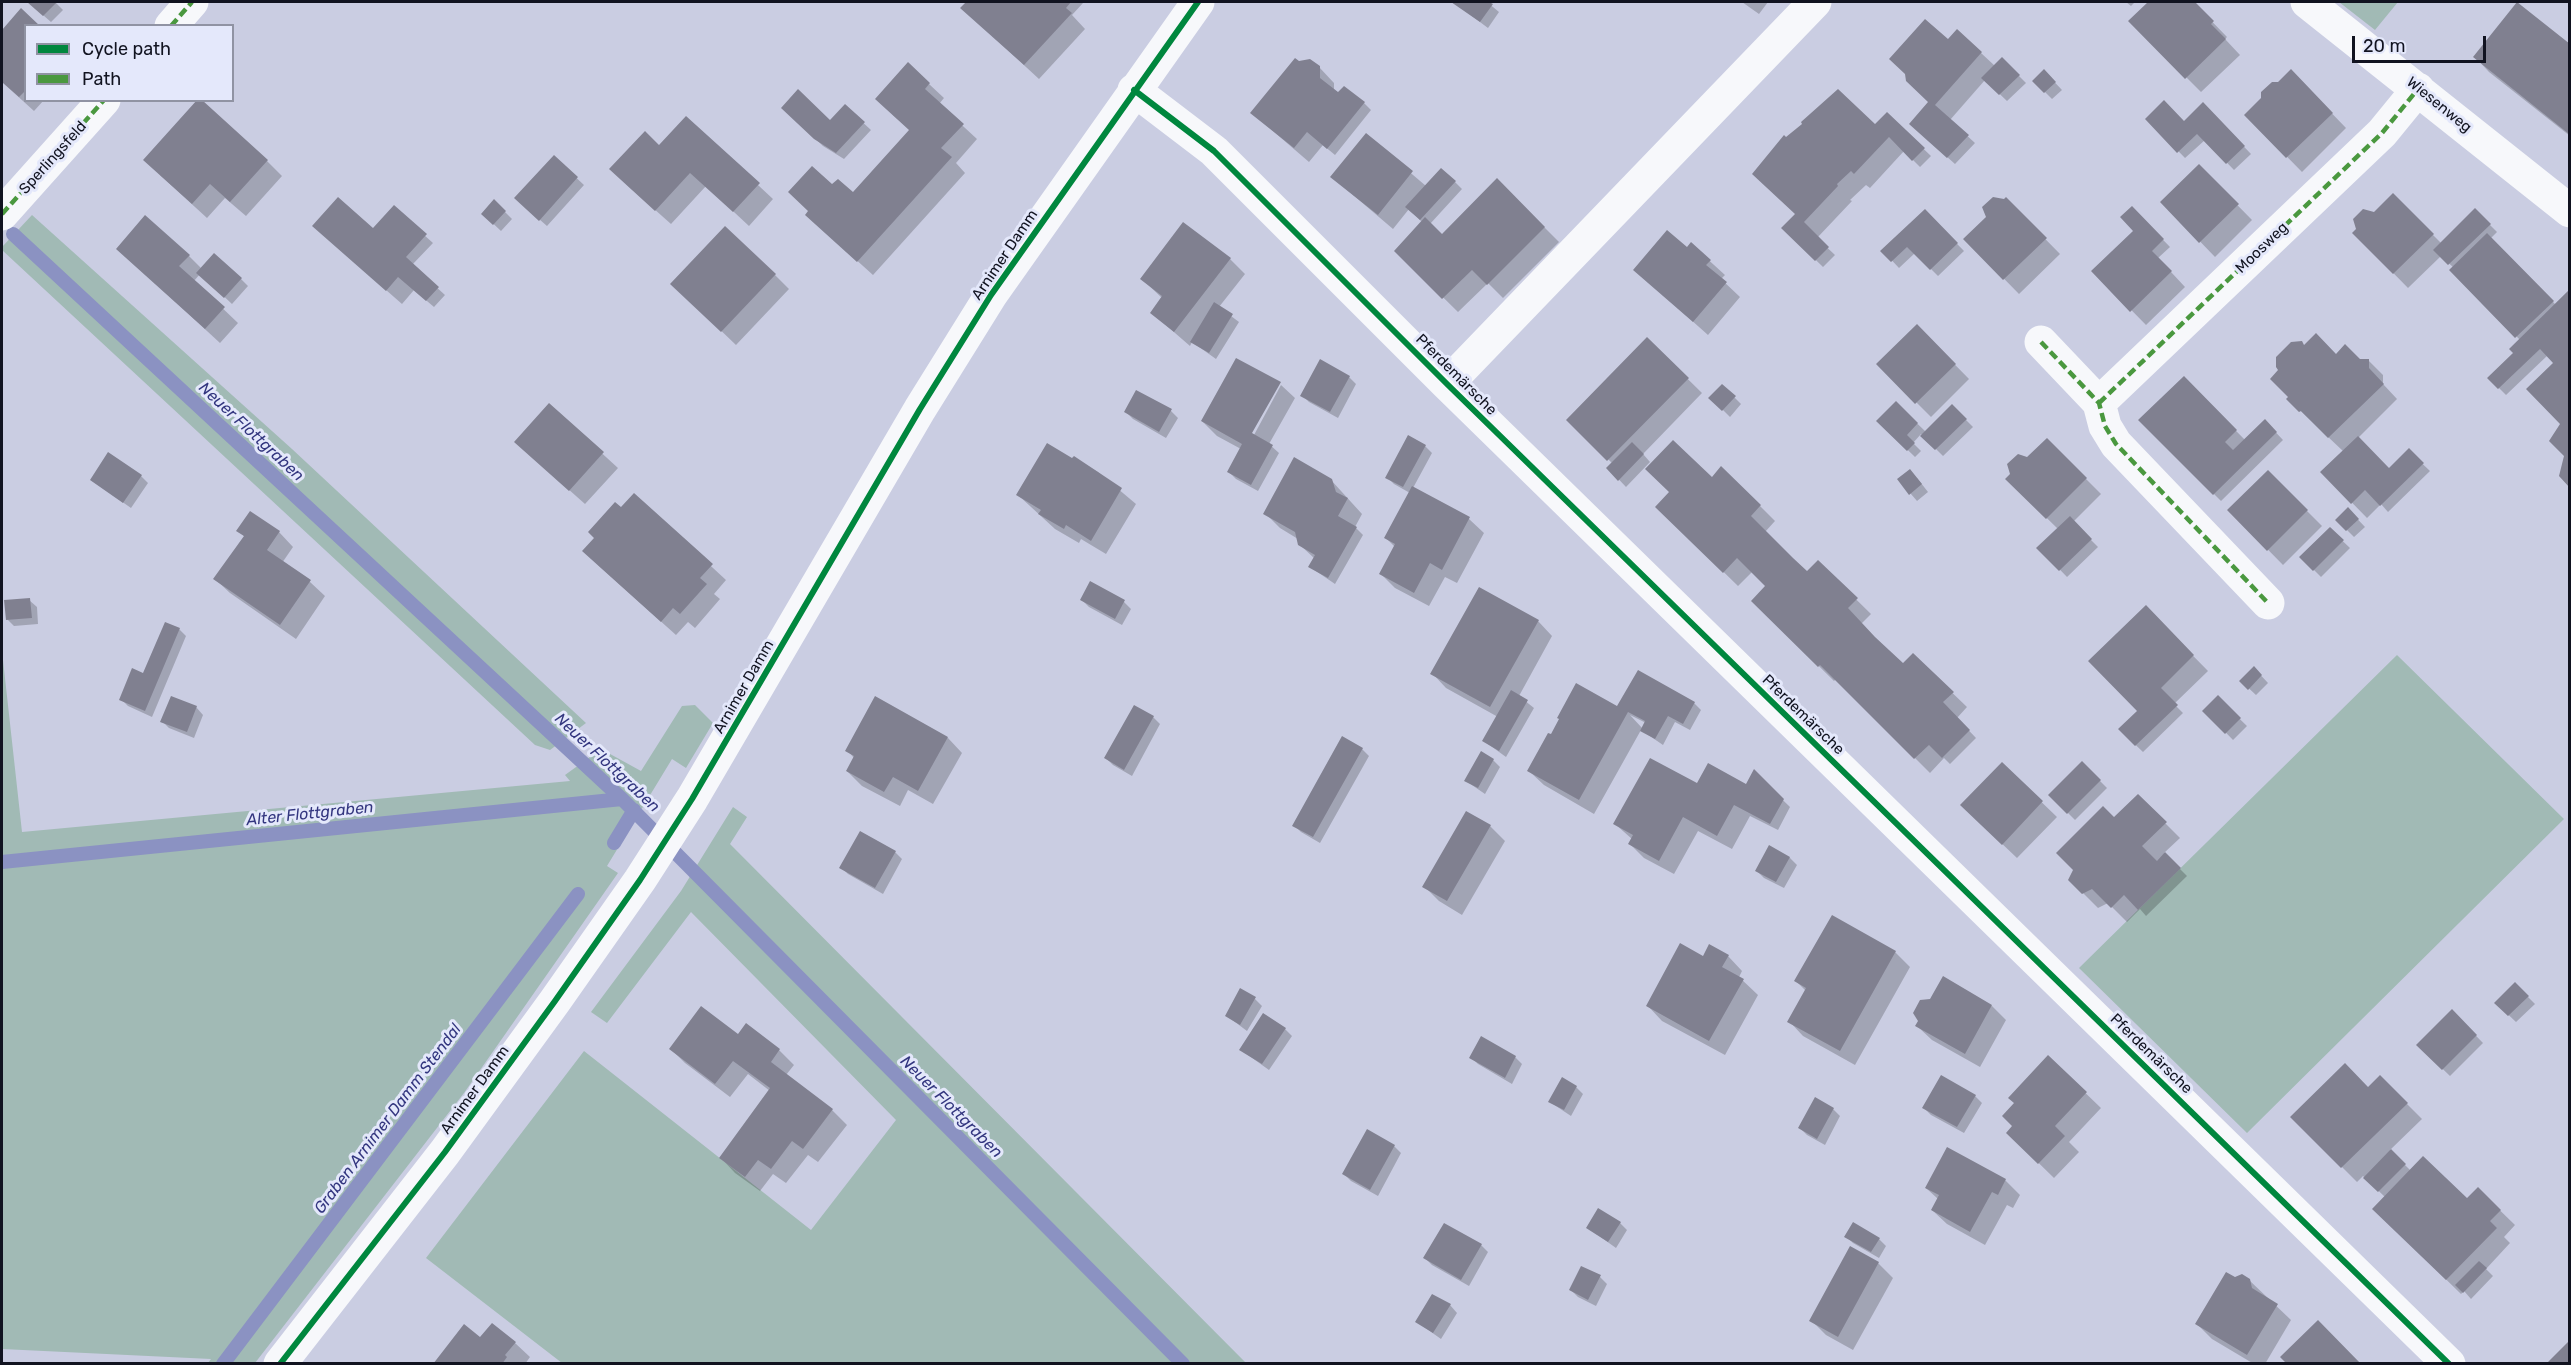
<!DOCTYPE html>
<html>
<head>
<meta charset="utf-8">
<style>
	body { margin:0 }
	#map { position:relative; width:2571px; height:1365px; overflow:hidden; background:#cacde2; font-family:Rubik,sans-serif }
	canvas { display:block }
	.frame { position:absolute; inset:0; border:3px solid #111320; pointer-events:none }
	.legend { position:absolute; left:24px; top:24px; width:210px; height:78px; box-sizing:border-box; background:#e4e8fb; border:2px solid #9093a3; margin:0; padding:8px 10px; list-style:none; font-size:18px; color:#111320 }
	.legend li { display:flex; align-items:center; gap:12px; height:30px }
	.legend b { width:30px; border:2px solid #9093a3 }
	.scale { position:absolute; left:2352px; top:36px; width:134px; height:27px; box-sizing:border-box; border:3px solid #111320; border-top:0; padding-left:8px; font-size:18px; line-height:21px; white-space:nowrap; color:#111320; -webkit-text-stroke:4px #e4e8fb; paint-order:stroke }
</style>
</head>
<body>
<div id="map">
<canvas width="2571" height="1365"></canvas>
<div class="frame"></div>
<ul class="legend">
<li><b style="height:8px;background:#00873e"></b>Cycle path</li>
<li><b style="height:8px;background:#4a983f"></b>Path</li>
</ul>
<div class="scale">20 m</div>
</div>
<script>
const ctx = document.querySelector('canvas').getContext('2d');
ctx.lineJoin = 'round';
function fillPath(path, color) { ctx.fillStyle = color; ctx.fill(path, 'evenodd'); }
const poly = rows => new Path2D(rows.map(r => 'M' + r).join(''));
function stroke(path, color, width, dash) { ctx.strokeStyle = color; ctx.lineWidth = width; ctx.lineCap = dash ? 'butt' : 'round'; ctx.setLineDash(dash || []); ctx.stroke(path); }
function label(font, color, halo, rows, align = 'center') {
  ctx.font = font + ' Rubik,sans-serif'; ctx.lineWidth = 6; ctx.setLineDash([]); ctx.textBaseline = 'middle'; ctx.strokeStyle = halo; ctx.fillStyle = color; for (const [text, x, y, turn = 0] of rows) {
    ctx.save(); ctx.translate(x, y); ctx.rotate((+turn || 0) * Math.PI / 180); ctx.textAlign = isNaN(turn) ? turn : align; if (halo) ctx.strokeText(text, 0, 0); ctx.fillText(text, 0, 0); ctx.restore();
  }
}
fillPath(poly([
	[2339,2,2398,2,2375,30],
	[32,215,292,449,586,723,550,750,535,745,2,250,2,247],
	[2,651,22,832,570,781,565,775,601,749,641,771,682,706,695,705,713,723,686,768,672,759,607,866,618,873,464,1093,255,1363,208,1363,211,1359,2,1349],
	[2397,655,2564,819,2247,1133,2079,968],
	[733,807,747,817,730,844,1246,1363,562,1363,426,1258,584,1051,811,1230,896,1120,691,912,607,1023,591,1012,681,891]
]), '#a1bab5');
fillPath(poly([
	[28,2,55,2,63,10,51,22],
	[968,2,1082,2,1083,3,1072,15,1085,29,1039,79,962,8],
	[1453,2,1487,2,1499,12,1488,28],
	[1742,2,1768,2,1759,14],
	[2126,2,2135,2,2131,6],
	[2150,2,2193,2,2227,37,2225,39,2240,55,2201,92,2130,21],
	[21,11,26,26,26,100,44,100,34,111,2,82,2,32],
	[1948,41,1981,53,1995,66,2002,59,2026,83,2007,101,1985,80,1950,120,1975,143,1955,164,1918,131,1930,103],
	[2570,46,2570,136,2489,72,2475,57],
	[1298,63,1319,67,1334,83,1334,91,1364,103,1371,110,1335,155,1323,145,1309,162,1252,113],
	[2044,71,2062,90,2052,99,2034,81],
	[2291,71,2346,128,2302,172,2246,115],
	[929,84,944,98,939,104,977,139,956,163,965,173,873,275,822,229,911,131,892,114],
	[2203,104,2251,154,2234,170,2205,140,2185,158,2147,119,2184,123],
	[845,106,871,130,844,159,823,146,783,108,830,122],
	[1887,114,1931,156,1920,167,1904,151,1870,188,1866,185,1850,200,1852,201,1817,238,1835,255,1823,267,1783,228,1797,214,1786,139,1881,132],
	[686,118,773,199,749,226,706,186,671,224,626,184],
	[1366,135,1426,186,1455,182,1462,189,1430,224,1442,236,1497,180,1559,242,1503,298,1488,283,1458,312,1396,251,1422,222,1409,209,1393,229,1332,177],
	[554,157,584,185,547,226,523,205],
	[267,161,282,176,246,216,225,198,207,218,160,175],
	[2199,166,2252,220,2215,257,2162,202],
	[2393,195,2441,243,2475,210,2497,232,2490,239,2556,305,2570,292,2570,485,2555,363,2548,355,2506,395,2489,378,2515,353,2520,340,2452,270,2454,268,2441,256,2408,288,2354,233],
	[2006,199,2060,254,2019,294,1965,239],
	[494,201,512,219,501,231,483,214],
	[394,208,433,243,412,265,445,295,434,307,414,290,402,304,329,240,379,236],
	[2132,208,2170,247,2158,258,2185,287,2146,325,2093,271,2135,231],
	[1925,211,1964,251,1938,276,1915,253,1899,268,1883,251],
	[1691,244,1725,275,1721,279,1740,297,1708,335,1635,270,1687,249],
	[118,249,189,256,202,269,241,279,248,286,232,304,200,274,194,281,238,323,220,343],
	[1230,259,1245,274,1219,307,1239,322,1216,359,1192,342,1190,346,1152,313,1162,298,1142,279],
	[775,275,789,289,736,345,687,298],
	[1917,326,1969,379,1931,417,1878,364],
	[1647,339,1702,393,1643,454,1650,462,1626,487,1608,468,1613,464,1568,420],
	[2305,346,2360,361,2368,360,2383,375,2383,384,2397,399,2358,438,2389,470,2409,451,2430,471,2388,512,2381,504,2367,518,2322,472,2344,452,2288,399],
	[1349,377,1356,384,1338,418,1309,402,1302,395],
	[2184,378,2245,440,2265,421,2283,440,2221,501,2140,420],
	[1281,385,1295,398,1269,444,1279,453,1258,491,1236,479,1229,472,1241,449,1217,436,1202,421,1254,435],
	[1723,386,1741,404,1730,417,1711,398],
	[1896,403,1926,432,1952,406,1973,427,1943,456,1921,434,1913,443,1921,451,1915,457,1878,421],
	[549,405,618,468,585,504,531,456],
	[1171,411,1178,418,1166,438,1133,419,1126,412],
	[2047,440,2101,494,2073,522,2098,547,2067,577,2039,548,2058,529,2007,479],
	[1425,446,1432,453,1413,488,1469,519,1484,533,1457,583,1445,577,1429,606,1395,588,1381,574,1395,547,1386,538,1410,493,1394,484,1387,477],
	[1075,458,1098,472,1136,504,1106,554,1081,539,1079,543,1055,529,1018,495],
	[1722,468,1775,521,1765,532,1807,573,1818,562,1871,614,1861,624,1903,665,1913,655,1967,707,1957,718,1976,738,1950,764,1944,758,1930,773,1836,679,1834,681,1753,601,1767,586,1752,572,1738,586,1657,507,1712,479],
	[2268,472,2322,526,2283,565,2229,510],
	[141,476,148,483,131,508,91,480],
	[1917,478,1928,492,1917,501,1899,480],
	[1331,480,1362,514,1355,527,1363,535,1335,584,1310,567,1315,559,1299,544,1298,539,1280,528,1265,513],
	[634,495,726,580,714,594,720,599,695,628,688,622,676,635,598,565,621,509],
	[2348,509,2365,527,2354,537,2337,520],
	[2330,529,2350,548,2321,577,2301,557],
	[238,530,279,532,293,547,282,563,310,582,325,596,296,639,230,593,215,579,245,537],
	[29,600,37,607,38,624,14,626,7,619],
	[1082,600,1124,602,1131,609,1122,625,1089,607],
	[2146,608,2208,671,2174,704,2183,713,2143,752,2120,730,2139,711],
	[1538,621,1552,636,1519,696,1534,708,1506,757,1484,741,1498,717,1446,688,1432,673],
	[179,629,186,636,152,717,128,706,121,699,144,675],
	[2254,668,2268,683,2256,695,2241,681],
	[2218,698,2247,726,2233,740,2205,711],
	[1694,703,1701,710,1690,730,1675,722,1663,745,1641,730,1594,814,1544,785,1529,771,1552,736,1624,711],
	[1630,715,1646,723,1643,729],
	[196,707,203,715,194,738,169,728,162,721],
	[1153,717,1160,724,1132,776,1113,765,1106,758],
	[948,738,962,753,933,804,908,790,900,806,862,786,847,771,854,758,847,750],
	[1362,749,1369,756,1320,843,1301,832,1294,825],
	[1493,760,1500,767,1485,794,1466,781],
	[2082,763,2107,788,2075,820,2050,795],
	[2002,764,2057,817,2017,858,1977,820],
	[1754,772,1790,807,1778,830,1750,816,1732,849,1698,831,1674,874,1644,858,1630,844,1632,839,1615,824,1698,785,1746,786],
	[2138,796,2180,838,2164,853,2187,876,2146,916,2140,909,2127,922,2108,903,2098,908,2070,880,2114,819],
	[1490,826,1505,841,1462,915,1439,901,1424,886],
	[1770,847,1790,858,1797,865,1784,888,1764,878,1757,871],
	[895,852,902,859,883,894,848,874,841,867],
	[1832,917,1895,952,1910,967,1855,1065,1803,1036,1789,1021,1806,991,1796,981],
	[1728,956,1742,971,1739,977,1758,995,1725,1055,1662,1021,1648,1006,1703,958],
	[2515,984,2535,1004,2516,1022,2496,1003],
	[1255,999,1262,1006,1247,1031,1227,1016],
	[1992,1006,2006,1020,1980,1067,1932,1040,1917,1026,1919,1021],
	[2452,1011,2483,1043,2450,1076,2418,1045],
	[746,1025,779,1050,794,1065,786,1075,832,1110,847,1125,818,1162,808,1155,786,1183,773,1174,760,1191,735,1173,721,1158,770,1091,748,1074,730,1097,685,1063,670,1048,738,1036],
	[1285,1029,1292,1036,1269,1070,1241,1050],
	[1471,1057,1515,1057,1522,1064,1512,1084,1478,1064],
	[2048,1057,2101,1108,2069,1142,2079,1152,2054,1178,2008,1133,2014,1126,2016,1103],
	[2380,1077,2422,1119,2390,1150,2411,1171,2467,1200,2478,1189,2515,1225,2504,1237,2510,1243,2486,1269,2493,1276,2471,1299,2464,1291,2461,1294,2374,1209,2385,1197,2363,1176,2357,1182,2292,1117,2368,1089],
	[1576,1087,1583,1094,1571,1116,1550,1102],
	[1975,1096,1982,1103,1964,1133,1931,1115,1924,1108],
	[1833,1109,1840,1116,1825,1145,1807,1135,1800,1128],
	[1367,1131,1394,1146,1401,1153,1378,1196,1351,1181,1344,1174],
	[2005,1180,2020,1195,2013,1208,2007,1205,1985,1245,1947,1224,1932,1210,1938,1199,1926,1188],
	[1620,1223,1627,1230,1616,1248,1588,1228],
	[1846,1236,1879,1239,1886,1246,1879,1258,1853,1243],
	[1481,1245,1488,1252,1469,1286,1432,1265,1425,1258],
	[1878,1263,1893,1278,1853,1350,1826,1335,1811,1320],
	[1582,1268,1600,1277,1607,1284,1596,1306,1578,1297,1571,1290],
	[2249,1280,2291,1320,2265,1364,2254,1364,2212,1339,2197,1324],
	[1450,1305,1457,1313,1441,1339,1417,1322],
	[480,1339,515,1343,530,1357,525,1364,435,1364]
]), '#0003');
stroke(poly([
	[13,234,622,799,1183,1364],
	[614,843,634,810],
	[2,862,622,799],
	[223,1364,578,894]
]), '#8b92c2', 14);
fillPath(poly([
	[27,2,57,2,43,16],
	[966,2,1071,2,1066,8,1072,13,1024,65,960,8],
	[1451,2,1489,2,1493,4,1480,22],
	[2148,2,2195,2,2214,21,2211,24,2226,39,2185,79,2128,21],
	[2517,2,2570,44,2569,134,2473,57],
	[21,8,40,26,26,26,26,90,19,97,2,82,2,30],
	[1925,19,1948,39,1957,29,1982,52,1935,105,1969,135,1947,158,1909,124,1928,102,1906,81,1905,74,1889,59],
	[2002,57,2020,75,1999,95,1981,78],
	[1295,58,1299,61,1310,59,1320,66,1320,78,1338,92,1344,86,1365,102,1327,149,1307,132,1294,148,1250,113],
	[908,62,930,83,925,89,964,124,941,148,952,157,857,262,805,215,808,211,788,192,812,166,832,184,838,179,853,192,909,130,875,99],
	[2044,69,2056,82,2044,93,2032,81],
	[2291,69,2333,113,2286,158,2244,115,2261,98,2261,92,2272,82,2278,82],
	[798,89,830,120,845,104,865,122,836,153,814,139,781,108],
	[1838,89,1875,124,1887,112,1925,148,1912,161,1889,137,1854,174,1851,171,1837,184,1838,186,1804,222,1829,247,1815,261,1781,228,1795,214,1752,174,1784,135,1786,137,1802,124,1801,122],
	[197,100,202,100,268,160,230,202,210,184,192,204,143,160],
	[2164,100,2184,121,2203,102,2245,146,2226,164,2197,134,2177,153,2145,119],
	[686,116,760,183,733,212,690,173,655,211,609,169,645,131,659,145],
	[1366,133,1413,171,1378,215,1330,177],
	[554,155,578,177,539,221,514,198],
	[2199,164,2239,204,2199,243,2160,202],
	[1441,168,1456,181,1420,220,1405,207],
	[1497,178,1545,227,1487,285,1472,270,1442,299,1394,251,1425,217,1442,234],
	[2393,193,2434,234,2393,274,2352,233,2356,229,2353,219,2363,209,2374,212],
	[338,197,373,228,394,205,427,234,406,257,439,287,426,301,398,277,386,291,312,226],
	[1993,197,2004,199,2006,197,2047,238,2003,280,1963,239,1986,217,1982,207],
	[494,199,506,211,493,225,481,214],
	[2132,206,2164,239,2152,251,2172,271,2130,312,2091,271,2133,231,2120,217],
	[2475,208,2491,224,2448,265,2433,250],
	[1925,209,1958,243,1930,270,1907,247,1891,262,1880,251],
	[145,215,190,255,179,266,225,307,205,329,116,249],
	[1183,222,1231,258,1174,332,1150,313,1162,296,1140,279],
	[725,226,776,274,721,332,670,284],
	[1667,230,1687,247,1691,242,1711,260,1706,265,1727,282,1693,322,1633,270],
	[2487,233,2554,301,2515,338,2449,270],
	[214,253,242,278,224,298,196,273],
	[2570,289,2569,320,2570,488,2559,476,2564,456,2549,441,2560,424,2526,389,2553,363,2540,349,2498,389,2487,378,2513,353,2509,349],
	[1214,302,1233,314,1209,353,1190,342],
	[1917,324,1956,364,1915,404,1876,364],
	[2316,333,2336,354,2345,344,2360,359,2369,359,2369,368,2384,384,2328,438,2301,411,2299,412,2286,399,2288,397,2270,379,2278,370,2276,367,2276,357,2291,342,2302,341,2304,345],
	[1647,337,1689,378,1607,461,1566,420],
	[1236,358,1281,382,1252,433,1273,445,1251,485,1227,472,1242,444,1201,421],
	[1320,359,1350,376,1330,412,1300,396],
	[2184,376,2237,430,2225,442,2233,450,2265,419,2277,432,2213,495,2138,420],
	[1722,384,1736,396,1722,411,1708,398],
	[1136,390,1172,409,1159,432,1124,412],
	[1896,401,1918,423,1907,435,1915,443,1907,451,1876,421],
	[549,403,604,452,569,491,514,442],
	[1952,404,1967,419,1935,450,1920,436],
	[1408,435,1426,445,1403,487,1385,478],
	[2358,436,2389,468,2409,448,2424,463,2380,506,2365,490,2351,504,2320,472],
	[2047,438,2087,478,2046,519,2005,479,2010,474,2007,464,2018,454,2027,457],
	[1673,440,1712,477,1721,466,1761,505,1751,516,1793,558,1807,571,1818,560,1858,598,1848,608,1875,637,1903,663,1913,653,1954,692,1943,702,1970,730,1942,758,1929,745,1914,759,1820,665,1818,667,1751,601,1765,586,1737,558,1723,573,1655,507,1669,492,1645,469],
	[1632,442,1644,454,1618,481,1606,468],
	[1047,443,1072,458,1074,456,1122,488,1091,541,1066,525,1064,529,1038,514,1041,510,1016,495],
	[108,452,142,475,123,503,90,480],
	[1294,457,1332,479,1336,492,1348,498,1338,516,1357,527,1328,578,1308,567,1315,555,1298,545,1295,532,1263,514],
	[1910,469,1922,484,1909,495,1897,479],
	[2268,470,2308,510,2267,551,2227,510],
	[1412,486,1470,517,1442,570,1430,563,1414,593,1379,574,1395,544,1384,538],
	[634,493,713,564,700,578,707,584,680,614,673,608,661,622,582,551,594,538,588,532,615,502,621,507],
	[2348,507,2359,519,2346,531,2335,520],
	[250,511,280,531,267,550,311,580,280,625,213,579,244,536,236,531],
	[2070,516,2092,539,2059,571,2036,548],
	[2330,527,2344,540,2313,571,2299,557],
	[1090,581,1125,600,1115,619,1080,600],
	[1479,587,1539,620,1490,707,1430,674],
	[30,598,32,618,6,620,4,600],
	[2146,605,2194,655,2161,688,2178,705,2135,746,2118,729,2137,711,2088,661],
	[165,622,180,628,145,711,119,700,132,668,143,673],
	[2254,666,2262,675,2248,690,2239,681],
	[1638,670,1695,702,1683,724,1668,716,1655,739,1640,731,1645,721,1628,712,1579,800,1527,771,1548,733,1551,734,1559,719,1557,718,1576,683,1617,706],
	[1511,690,1528,700,1499,751,1482,741],
	[2218,695,2241,718,2225,734,2202,711],
	[171,696,197,706,187,732,160,722],
	[875,696,948,737,918,791,893,777,884,792,846,771,854,756,845,751],
	[1134,705,1154,716,1124,770,1104,758],
	[1342,736,1363,748,1313,837,1292,826],
	[1481,751,1494,759,1478,788,1464,781],
	[1650,758,1697,783,1708,763,1746,784,1754,769,1784,799,1770,824,1734,805,1717,836,1683,817,1659,861,1628,844,1633,835,1613,824],
	[2082,761,2101,780,2067,814,2048,795],
	[2002,762,2043,801,2002,845,1960,805],
	[2138,794,2167,822,2142,846,2157,861,2165,852,2181,868,2138,910,2124,895,2111,908,2092,889,2082,894,2068,880,2073,870,2056,853,2103,806,2114,817],
	[1466,811,1491,825,1447,901,1422,887],
	[860,831,896,851,875,888,839,868],
	[1769,845,1790,857,1776,882,1755,871],
	[1832,915,1896,951,1840,1051,1787,1022,1806,988,1794,981],
	[1680,943,1703,956,1709,944,1729,955,1722,967,1744,979,1709,1041,1646,1006],
	[1943,976,1992,1005,1965,1054,1915,1026,1918,1021,1913,1013,1920,1000,1930,999],
	[2515,982,2529,996,2508,1016,2494,1003],
	[1240,988,1256,997,1240,1025,1225,1016],
	[701,1006,738,1034,746,1023,780,1049,771,1062,833,1109,803,1149,792,1141,771,1169,758,1160,745,1177,719,1158,770,1088,733,1061,715,1084,669,1049],
	[2452,1009,2477,1035,2442,1070,2416,1045],
	[1263,1013,1286,1028,1262,1064,1239,1050],
	[1481,1036,1516,1056,1505,1078,1469,1058],
	[2048,1055,2087,1092,2055,1126,2065,1136,2038,1164,2006,1133,2012,1126,2002,1116,2014,1103,2008,1098],
	[2345,1063,2368,1087,2380,1075,2408,1103,2341,1168,2290,1117],
	[1941,1075,1976,1095,1957,1127,1922,1108],
	[1562,1077,1577,1086,1564,1110,1548,1102],
	[1815,1097,1834,1108,1817,1139,1798,1128],
	[1367,1129,1395,1145,1370,1190,1342,1174],
	[1947,1147,2006,1179,1998,1195,1992,1192,1970,1232,1931,1210,1939,1195,1925,1188],
	[2391,1149,2406,1164,2378,1192,2363,1178],
	[2423,1156,2467,1198,2478,1187,2501,1210,2490,1221,2497,1228,2446,1280,2372,1209],
	[1598,1208,1621,1222,1608,1242,1586,1228],
	[1853,1222,1880,1238,1871,1252,1844,1237],
	[1444,1223,1482,1244,1461,1280,1423,1258],
	[1850,1246,1879,1262,1838,1337,1809,1321],
	[2479,1261,2487,1268,2463,1293,2455,1285],
	[1581,1266,1601,1275,1588,1300,1569,1290],
	[2226,1272,2235,1277,2242,1274,2250,1279,2252,1288,2278,1304,2247,1355,2195,1324],
	[1432,1294,1451,1304,1433,1333,1415,1322],
	[2318,1320,2361,1364,2287,1364,2280,1357],
	[492,1323,516,1342,505,1355,507,1357,502,1364,433,1364,464,1324,480,1337],
	[2570,1340,2570,1364,2546,1364]
]), '#808090');
stroke(poly([
	[2307,2,2570,211],
	[171,26,192,2],
	[1134,90,1214,151,1447,384,2449,1364],
	[2,214,104,100],
	[2041,342,2099,403,2105,426,2116,444,2268,603],
	[1447,384,1815,2],
	[2099,403,2382,133,2418,89],
	[280,1364,445,1152,555,1001,640,880,692,799,920,409,991,295,1198,2]
]), '#f7f8fb', 33);
stroke(poly([
	[171,26,192,2],
	[2,214,104,100],
	[2041,342,2099,403,2105,426,2116,444,2268,603],
	[2099,403,2382,133,2418,89]
]), '#4a983f', 4.5, [9, 4.5]);
stroke(poly([
	[1134,90,1214,151,1447,384,2449,1364],
	[280,1364,445,1152,555,1001,640,880,692,799,920,409,991,295,1198,2]
]), '#00873e', 6);
label('15px', '#111320', '#e4e8fb', [
	["Wiesenweg",2439,105,39],
	["Sperlingsfeld",53,158,-48],
	["Moosweg",2262,248,-44],
	["Arnimer Damm",1005,255,-56],
	["Pferdemärsche",1456,375,45],
	["Arnimer Damm",744,687,-60],
	["Pferdemärsche",1803,715,44],
	["Pferdemärsche",2151,1054,44],
	["Arnimer Damm",475,1090,-54]
]);
label('italic 16px', '#33367f', '#e4e8fb', [
	["Neuer Flottgraben",251,432,43],
	["Neuer Flottgraben",607,763,43],
	["Alter Flottgraben",310,814,-6],
	["Neuer Flottgraben",951,1107,45],
	["Graben Arnimer Damm Stendal",388,1119,-53]
]);
</script>
</body>
</html>
